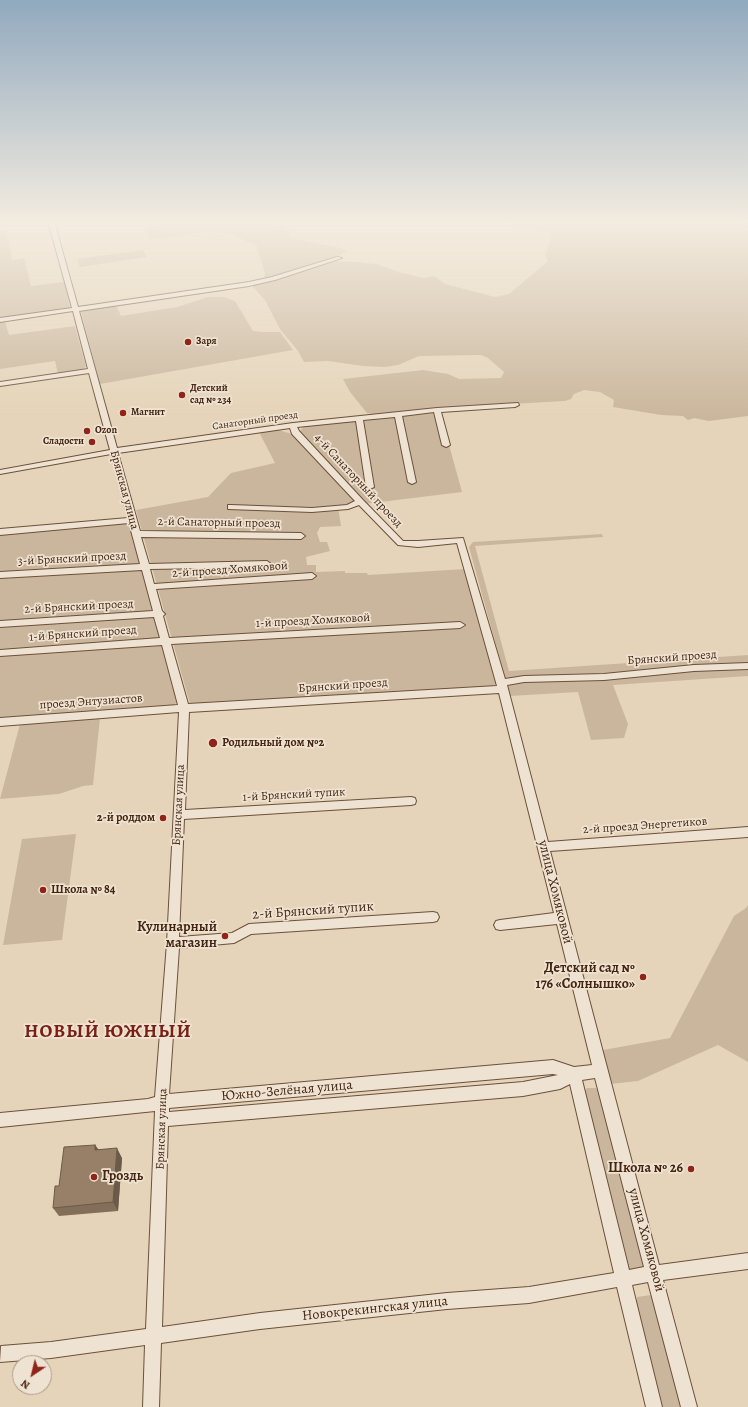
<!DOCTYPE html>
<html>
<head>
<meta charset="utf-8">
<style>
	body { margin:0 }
	#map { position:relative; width:748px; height:1407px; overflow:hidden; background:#e5d4b9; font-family:Alegreya,serif }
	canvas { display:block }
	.north { position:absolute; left:12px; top:1355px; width:40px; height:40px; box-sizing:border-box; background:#eee3d2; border:1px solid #aa9784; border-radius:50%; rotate:215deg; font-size:11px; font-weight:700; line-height:16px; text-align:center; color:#452410 }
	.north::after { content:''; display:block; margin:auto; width:14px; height:18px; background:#8f2418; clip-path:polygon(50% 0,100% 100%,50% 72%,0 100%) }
</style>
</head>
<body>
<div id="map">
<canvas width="748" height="1407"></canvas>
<div class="north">N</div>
</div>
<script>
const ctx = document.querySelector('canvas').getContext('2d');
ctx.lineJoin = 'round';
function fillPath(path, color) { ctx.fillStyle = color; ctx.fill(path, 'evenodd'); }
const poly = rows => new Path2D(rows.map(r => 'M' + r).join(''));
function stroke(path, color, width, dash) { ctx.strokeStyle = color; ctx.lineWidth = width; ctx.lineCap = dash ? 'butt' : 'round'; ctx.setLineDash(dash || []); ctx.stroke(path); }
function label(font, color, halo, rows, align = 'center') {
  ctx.font = font + ' Alegreya,serif'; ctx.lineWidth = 3.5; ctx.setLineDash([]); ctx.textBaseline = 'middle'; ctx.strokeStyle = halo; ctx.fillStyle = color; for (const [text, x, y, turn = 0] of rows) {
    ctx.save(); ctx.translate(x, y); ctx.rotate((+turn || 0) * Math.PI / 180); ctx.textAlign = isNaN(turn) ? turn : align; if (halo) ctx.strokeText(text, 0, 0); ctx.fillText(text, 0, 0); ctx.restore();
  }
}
fillPath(poly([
	[164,221,263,221,285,227,289,232,289,237,295,239,341,248,347,251,336,257,264,279,265,273,256,245,230,234,210,231,149,240,144,229],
	[506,221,748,221,748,416,709,421,694,418,688,420,683,416,661,415,613,407,614,400,600,392,584,390,574,394,571,399,565,401,439,408,373,414,367,413,350,392,343,379,423,370,448,374,459,379,501,378,504,372,488,358,481,355,419,356,398,365,385,367,363,366,328,361,304,362,298,351,280,329,265,300,253,287,255,284,322,264,331,261,356,262,376,264,399,272,424,278,434,276,445,284,495,297,509,294,548,261,545,256,552,234],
	[6,230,12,260,24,258,31,286,64,282,70,307,67,309,0,318,0,231],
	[143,250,147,257,80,267,77,259],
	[208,297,224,297,235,301,253,331,262,332,280,332,293,350,100,384,81,312,83,310,116,305,121,316,177,307],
	[0,321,5,321,9,335,75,326,86,367,81,370,58,374,55,361,0,369],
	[436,412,441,416,462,492,364,504,300,431,304,426],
	[275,429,295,435,358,505,338,507,341,526,320,527,317,533,320,542,327,542,330,551,306,557,307,565,316,565,316,572,345,571,345,573,367,573,368,575,465,569,498,682,495,685,491,687,190,704,136,510,208,497,231,473,275,463,259,432],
	[129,521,179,702,171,706,0,718,0,534],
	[602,534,603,537,475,546,509,671,748,655,748,676,613,685,628,724,624,738,591,740,578,692,510,696,469,547,473,542],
	[100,718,93,785,83,786,59,794,0,799,20,724],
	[76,834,62,940,3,945,22,839],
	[748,905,748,1062,718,1045,638,1081,610,1084,603,1050,670,1038,734,916,746,908],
	[587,1088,596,1088,600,1091,646,1262,640,1270,630,1270,624,1264,584,1091],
	[651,1295,658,1301,684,1407,661,1407,636,1302,637,1297]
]), '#cab69c');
const minor = poly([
	[48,221,54,221,78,307,249,282,272,277,337,257,342,258,275,280,249,286,79,311,117,448,293,423,437,408,518,403,519,405,515,407,441,412,450,445,446,447,442,445,434,412,402,416,416,482,412,484,408,482,395,417,363,420,374,487,370,489,366,487,356,421,297,427,299,431,363,500,403,541,418,541,463,538,505,679,524,676,604,674,694,665,748,663,748,669,694,671,604,680,524,682,507,685,548,842,748,827,748,837,550,851,659,1265,748,1253,748,1269,663,1280,697,1407,681,1407,648,1282,632,1285,662,1407,646,1407,617,1287,529,1303,447,1309,260,1329,161,1343,159,1407,143,1407,145,1345,51,1358,0,1362,1,1346,51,1342,146,1329,155,1111,0,1127,0,1113,148,1099,155,1097,167,943,179,712,0,726,0,718,178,705,162,645,0,656,0,650,160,638,154,617,0,627,0,621,153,611,142,570,0,578,0,572,140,564,129,523,0,535,0,529,128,518,111,454,0,474,0,470,110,450,89,373,0,386,0,382,88,369,73,311,0,322,0,318,72,308,48,221],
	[290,428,292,434,355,501,347,505,312,508,231,505,228,505,228,509,312,512,348,509,359,505,398,545,418,547,457,543,497,686,188,704,171,644,460,628,465,625,460,622,169,638,163,616,165,614,162,611,156,589,312,579,316,576,312,573,154,584,150,569,267,567,271,564,267,561,149,564,141,537,301,539,305,536,301,533,140,531,118,453,290,428],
	[499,693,554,913,500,920,496,921,494,925,496,929,500,930,557,924,592,1065,574,1067,553,1060,169,1094,179,948,234,943,251,934,433,922,437,921,439,917,437,913,433,912,249,924,232,933,179,937,184,819,411,805,415,804,416,801,415,798,411,797,185,810,189,712,499,693],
	[553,1074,558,1075,523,1082,169,1112,169,1108,553,1074],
	[595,1078,644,1267,629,1270,582,1080,595,1078],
	[570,1084,614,1273,529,1287,447,1293,260,1313,162,1327,168,1126,523,1096,560,1089,570,1084]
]);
stroke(minor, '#6d503a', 2);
fillPath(minor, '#eee3d2');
fillPath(poly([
	[95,1145,99,1150,122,1158,118,1211,59,1216,53,1208]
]), '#836e59');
fillPath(poly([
	[95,1145,101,1154,95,1150],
	[117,1148,122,1158,118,1211,113,1202]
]), '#6a5a49');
const building = poly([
	[95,1145,95,1150,117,1148,113,1202,53,1208,55,1186,59,1186,64,1147,95,1145]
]);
fillPath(building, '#988068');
stroke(building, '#6a5a49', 1);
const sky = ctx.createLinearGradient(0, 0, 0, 418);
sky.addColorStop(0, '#91a9be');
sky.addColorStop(0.53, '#f3ece0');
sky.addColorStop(1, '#f3ece000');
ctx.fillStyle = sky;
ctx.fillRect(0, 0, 748, 418);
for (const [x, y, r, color] of [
	[188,342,4,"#8f2418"],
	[182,395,4,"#8f2418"],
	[123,413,4,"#8f2418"],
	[87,431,4,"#8f2418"],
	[92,442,4,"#8f2418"],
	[213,743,5,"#8f2418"],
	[163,818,4,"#8f2418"],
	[43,890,4,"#8f2418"],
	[225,936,4,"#8f2418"],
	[643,977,4,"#8f2418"],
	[691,1169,4,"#8f2418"],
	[94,1177,4,"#8f2418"]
]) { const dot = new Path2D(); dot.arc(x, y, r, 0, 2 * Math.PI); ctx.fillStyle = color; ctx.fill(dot); stroke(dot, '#eee3d2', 1.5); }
label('bold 10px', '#452410', '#eee3d2', [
	["Заря",196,342],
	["Детский",190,389],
	["сад № 234",190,401],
	["Магнит",131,413],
	["Ozon",95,431],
	["Сладости",84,442,"right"]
], 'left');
label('10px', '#452410', '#eee3d2', [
	["Санаторный проезд",255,421,-8]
]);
label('12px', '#452410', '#eee3d2', [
	["4-й Санаторный проезд",358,481,47],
	["Брянская улица",124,490,75],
	["2-й Санаторный проезд",219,523,1],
	["3-й Брянский проезд",72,559,-3],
	["2-й проезд Хомяковой",230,570,-4],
	["2-й Брянский проезд",79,607,-3],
	["1-й проезд Хомяковой",313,621,-3],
	["1-й Брянский проезд",83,634,-4],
	["Брянский проезд",672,658,-4],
	["Брянский проезд",343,686,-4],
	["проезд Энтузиастов",91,702,-4],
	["1-й Брянский тупик",294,795,-3],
	["Брянская улица",179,805,-87],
	["2-й проезд Энергетиков",645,826,-4],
	["Брянская улица",162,1129,-88]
]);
label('bold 12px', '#452410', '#eee3d2', [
	["Родильный дом №2",222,743],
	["2-й роддом",155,818,"right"],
	["Школа № 84",51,890]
], 'left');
label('14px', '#452410', '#eee3d2', [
	["улица Хомяковой",555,892,76],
	["2-й Брянский тупик",313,911,-4],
	["Южно-Зелёная улица",287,1091,-5],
	["улица Хомяковой",646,1240,75],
	["Новокрекингская улица",375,1309,-6]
]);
label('bold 14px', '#452410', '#eee3d2', [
	["Кулинарный",217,928],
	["магазин",217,944],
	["Детский сад №",635,969],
	["176 «Солнышко»",635,985],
	["Школа № 26",683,1169],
	["Гроздь",102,1177,"left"]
], 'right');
ctx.letterSpacing = '1px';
label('bold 19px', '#7a1f14', '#eee3d2', [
	["НОВЫЙ ЮЖНЫЙ",108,1032]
]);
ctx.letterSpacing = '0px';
</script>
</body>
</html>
